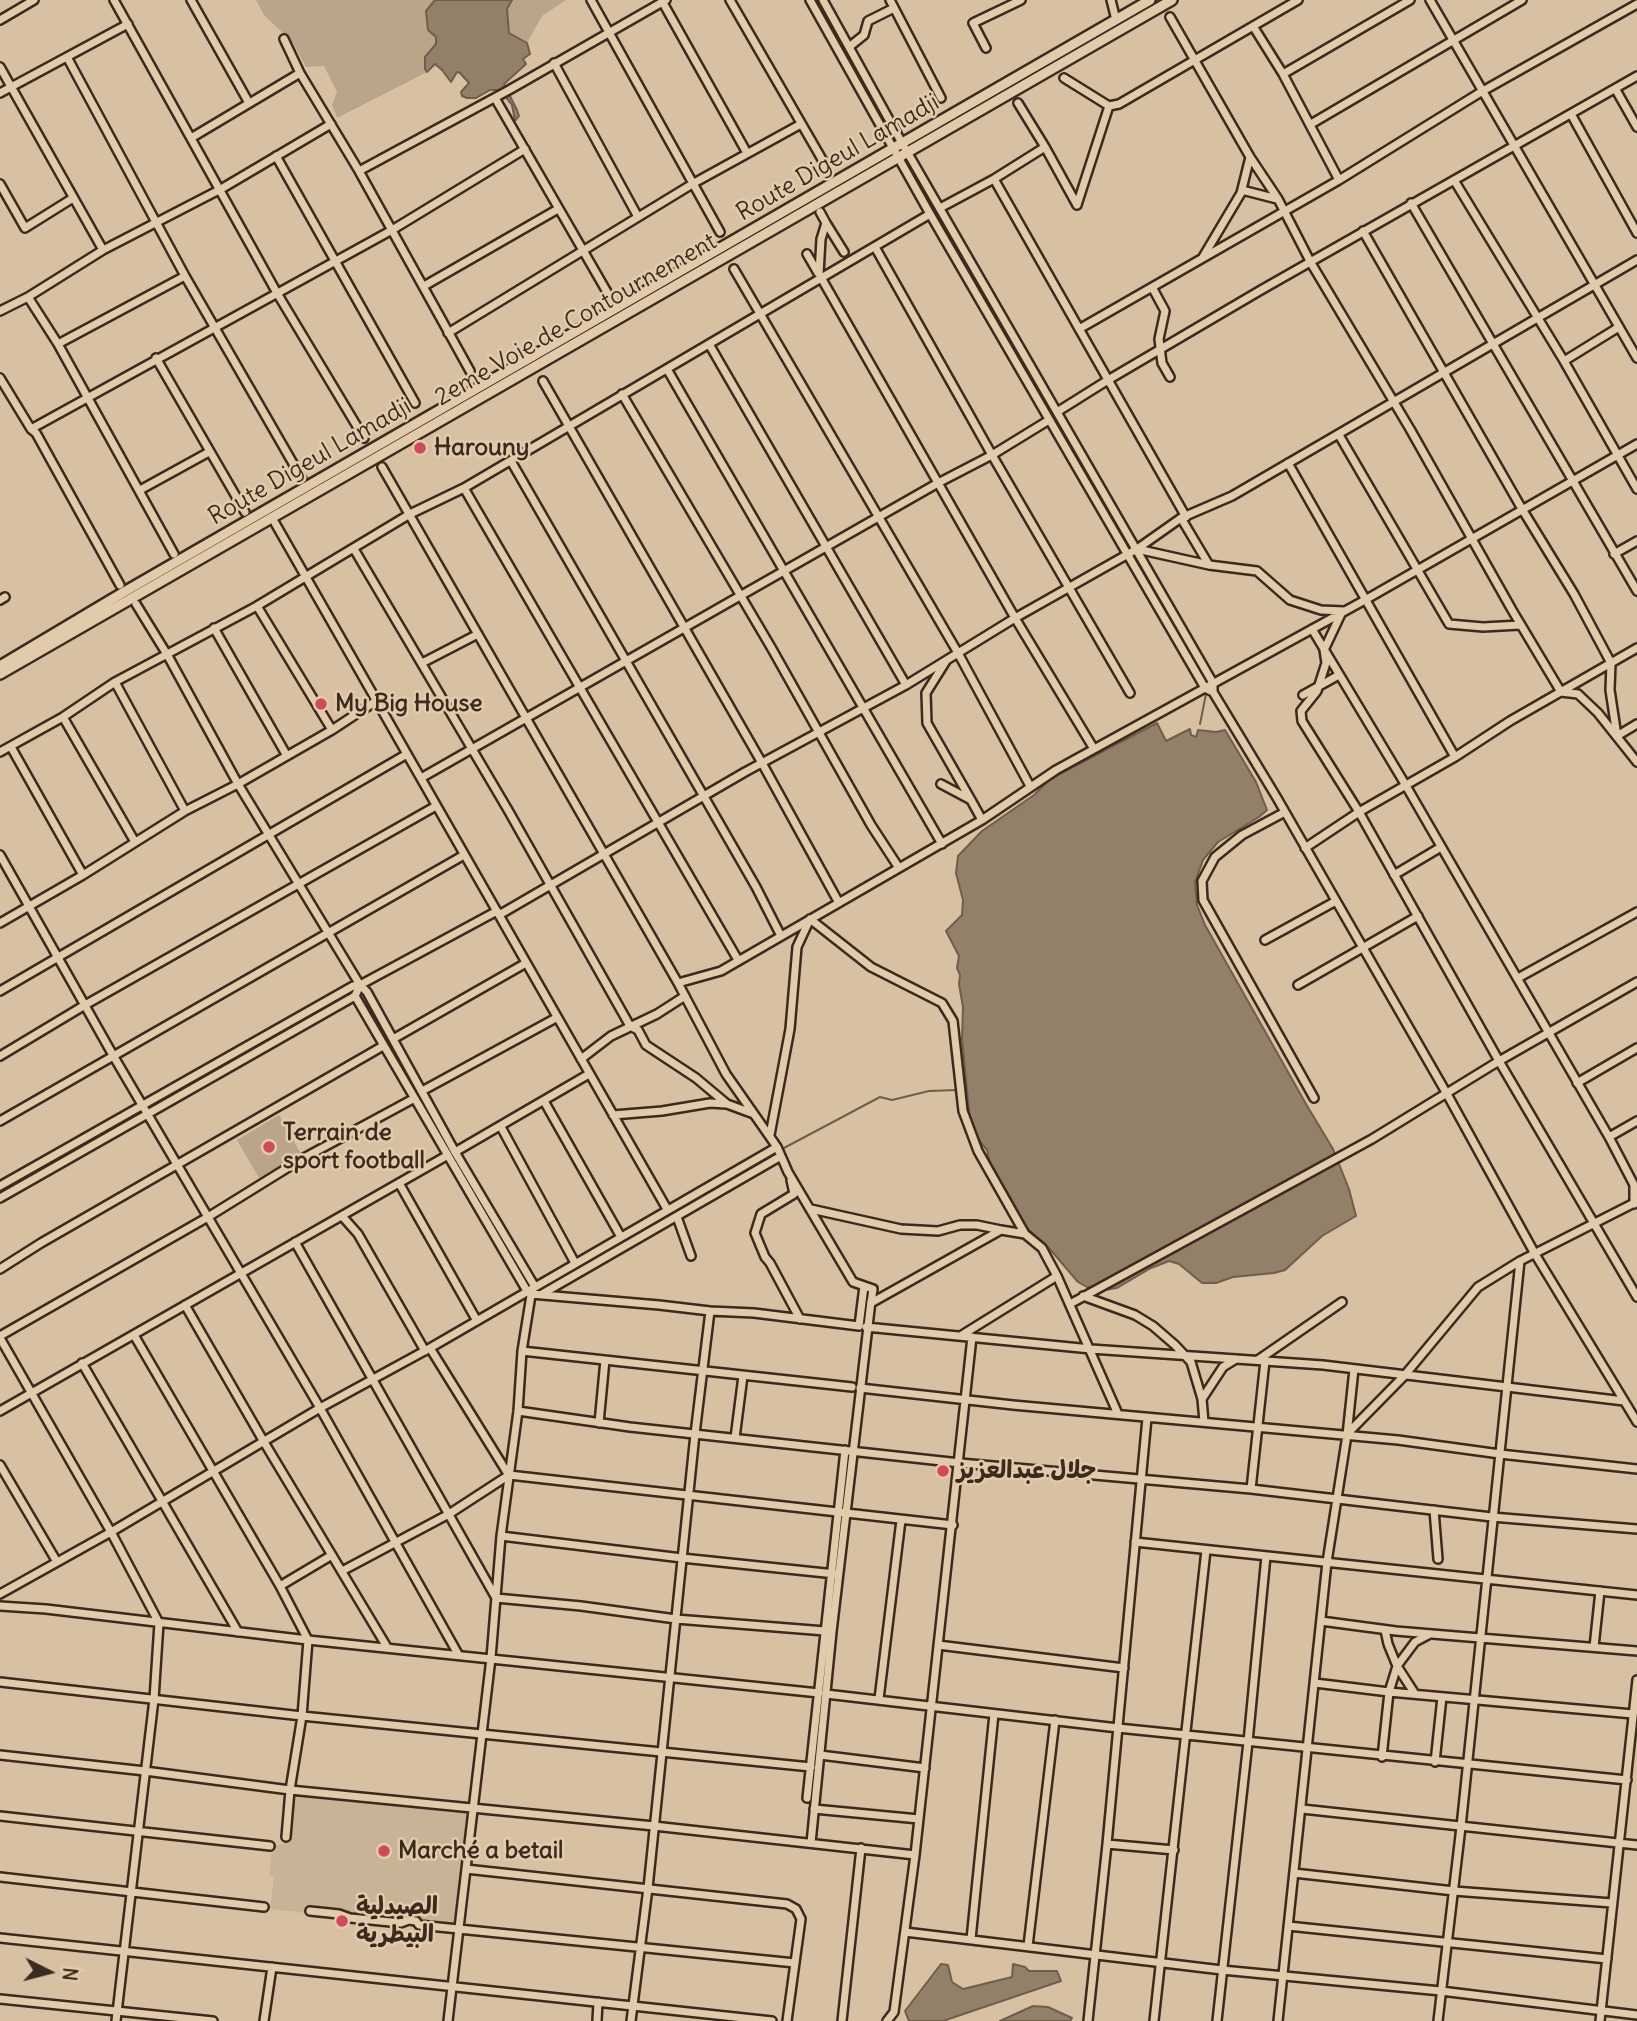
<!DOCTYPE html>
<html>
<head>
<meta charset="utf-8">
<style>
	body { margin:0 }
	#map { position:relative; width:1637px; height:2021px; overflow:hidden; background:#d8c1a3; font-family:Delius,sans-serif }
	canvas { display:block }
	.north { position:absolute; left:14px; top:1937px; width:70px; height:70px; -webkit-text-stroke:5px #e2cbab; paint-order:stroke; rotate:96deg; font-size:19px; font-weight:700; line-height:28px; text-align:center; color:#3b2a1e }
	.north::after { content:''; display:block; margin:auto; width:24px; height:32px; background:#3b2a1e; clip-path:polygon(50% 0,100% 100%,50% 72%,0 100%) }
</style>
</head>
<body>
<div id="map">
<canvas width="1637" height="2021"></canvas>
<div class="north">N</div>
</div>
<script>
const ctx = document.querySelector('canvas').getContext('2d');
ctx.lineJoin = 'round';
function fillPath(path, color) { ctx.fillStyle = color; ctx.fill(path, 'evenodd'); }
const poly = rows => new Path2D(rows.map(r => 'M' + r).join(''));
function stroke(path, color, width, dash) { ctx.strokeStyle = color; ctx.lineWidth = width; ctx.lineCap = dash ? 'butt' : 'round'; ctx.setLineDash(dash || []); ctx.stroke(path); }
function label(font, color, halo, rows, align = 'center') {
  ctx.font = font + ' Delius,"Playpen Sans Arabic",sans-serif'; ctx.lineWidth = 5; ctx.setLineDash([]); ctx.textBaseline = 'middle'; ctx.strokeStyle = halo; ctx.fillStyle = color; for (const [text, x, y, turn = 0] of rows) {
    ctx.save(); ctx.translate(x, y); ctx.rotate((+turn || 0) * Math.PI / 180); ctx.textAlign = isNaN(turn) ? turn : align; if (halo) ctx.strokeText(text, 0, 0); ctx.fillText(text, 0, 0); ctx.restore();
  }
}
fillPath(poly([
	[293,1792,469,1810,456,1923,307,1908,306,1913,270,1909,274,1877,269,1876,272,1846,287,1843]
]), '#c9b396');
fillPath(poly([
	[256,0,435,0,427,11,428,30,436,37,436,44,431,52,425,69,427,72,337,118,332,105,337,92,324,66,306,67,293,43,264,15],
	[512,0,566,0,542,16,527,43,509,33,507,9],
	[279,1115,301,1154,259,1178,237,1140]
]), '#bba58a');
const water = poly([
	[435,0,512,0,507,9,509,33,527,43,530,54,523,59,526,64,504,84,517,110,519,116,515,121,512,105,500,90,490,90,476,98,467,98,462,96,461,92,469,83,460,73,457,72,451,82,442,70,435,64,427,72,425,69,425,57,436,44,436,37,428,30,426,11,435,0],
	[1157,723,1166,741,1190,729,1191,735,1196,737,1198,730,1216,732,1225,730,1256,782,1267,810,1259,817,1218,842,1203,860,1195,882,1197,905,1205,925,1306,1104,1333,1149,1349,1189,1356,1216,1322,1236,1285,1270,1274,1273,1233,1277,1216,1283,1202,1283,1179,1264,1169,1261,1151,1268,1117,1288,1105,1290,1087,1287,1078,1282,1049,1248,1021,1223,991,1169,987,1150,971,1131,962,1039,963,1007,959,984,960,975,957,968,959,956,946,931,962,915,963,900,956,873,958,856,982,831,1034,795,1050,779,1157,723],
	[941,1964,948,1965,952,1982,963,1989,1012,1977,1013,1964,1025,1967,1029,1971,1057,1971,1061,1981,943,2021,909,2021,905,2011,941,1964],
	[1033,2006,1048,2007,1072,2018,1070,2021,1000,2021,1033,2006]
]);
fillPath(water, '#938069');
stroke(water, '#705e4b', 2);
stroke(poly([
	[817,0,891,134],
	[910,167,1131,550],
	[1134,555,1205,678],
	[1200,724,1206,694],
	[363,995,407,1072],
	[150,1106,351,991],
	[784,1148,880,1097,892,1100,929,1091,957,1090],
	[745,1170,775,1153],
	[0,1193,141,1112],
	[505,1244,529,1285],
	[543,1288,664,1216],
	[865,1315,865,1311],
	[858,1379,863,1333],
	[852,1436,856,1396]
]), '#705e4b', 2);
const minor = poly([
	[114,0,277,293,364,438],
	[191,0,249,103],
	[591,0,720,232],
	[730,0,827,168],
	[810,0,930,214,1205,688,1213,692,1213,683,902,143,823,0],
	[890,0,941,98],
	[1111,0,1116,20],
	[1430,0,1637,358],
	[662,1,747,153],
	[1170,17,1250,157,1278,199,1311,263,1410,429,1512,610,1561,692,1578,694,1598,713,1637,762],
	[0,20,34,0],
	[1253,26,1283,74],
	[284,39,300,73],
	[849,47,864,35,868,21,894,8],
	[986,48,973,23,1021,0],
	[67,57,185,276,302,479],
	[554,63,638,217],
	[0,67,103,250],
	[1064,78,1109,106,1119,104,1298,0],
	[1616,90,1637,127],
	[0,93,128,24],
	[495,98,607,292],
	[1018,103,1045,147,1077,205],
	[1571,114,1637,233],
	[1311,124,1522,0],
	[191,138,300,73,359,171,470,371],
	[276,156,415,403],
	[359,171,509,90,666,0],
	[994,179,1186,517],
	[1339,180,1283,74,1410,0],
	[1454,180,1564,361,1637,489],
	[0,184,25,228,73,198],
	[1242,190,1277,199],
	[1411,203,1637,591],
	[1077,205,1109,106],
	[940,208,994,179,1045,147],
	[820,212,826,223,821,239,819,274,1015,618,1094,749],
	[826,223,844,252],
	[1363,231,1522,509,1574,594,1611,663,1610,690,1617,736,1637,724],
	[875,247,992,455,1130,693],
	[807,254,818,273],
	[1203,257,1241,193,1250,157],
	[734,269,958,653,1030,786],
	[424,286,558,209],
	[1152,287,1165,311,1159,339,1162,363,1170,377],
	[28,297,58,344,174,554],
	[0,311,28,297,103,250,221,189,331,124],
	[1079,329,1339,180,1481,92,1637,4],
	[448,333,694,183,801,124],
	[58,344,185,276],
	[709,344,906,685],
	[156,358,245,512],
	[1564,361,1619,327],
	[667,369,942,844],
	[0,378,31,429,36,433,120,585],
	[543,381,762,763,839,903],
	[622,394,772,649,871,825,899,868],
	[1057,412,1108,380,1261,290,1637,76],
	[31,429,392,230,525,149],
	[1339,435,1449,624,1483,627,1520,625],
	[511,461,756,887,781,936],
	[1288,463,1455,757],
	[382,467,678,983,726,1074,777,1147,788,1172,853,1282,873,1289,871,1303,1001,1230,1025,1234,1042,1248,1057,1276,1118,1414],
	[464,488,738,960],
	[140,490,209,452],
	[1181,518,1209,565],
	[275,523,667,1209],
	[354,549,508,810,630,1026,638,1030,646,1045,696,1078,727,1104,754,1114],
	[1137,549,1209,565,1257,571,1290,600,1321,610,1344,611],
	[1614,554,1637,541],
	[0,600,5,597],
	[136,604,168,656,238,784,360,985,355,996,527,1291],
	[257,606,332,730],
	[1341,614,1324,650,1326,663,1317,691,1301,711,1302,721,1359,812,1499,1061,1637,1297],
	[214,628,287,756],
	[1312,629,1405,784,1609,1137,1634,1185,1634,1204],
	[946,661,926,693,927,723,971,800],
	[422,663,478,634],
	[115,682,185,811],
	[1213,692,1277,798,1447,1094,1535,1254,1637,1422],
	[1303,695,1339,675],
	[63,717,135,842],
	[11,747,83,875],
	[0,752,63,717,115,682,257,606,410,514,464,488,930,214],
	[421,778,938,483,992,455,1049,420],
	[941,784,971,800,982,820],
	[1285,812,1242,835,1215,857,1202,881,1203,900,1314,1098],
	[1305,848,1359,812,1455,757,1510,721,1637,648],
	[0,855,114,1057,320,1408,458,1654],
	[1394,875,1441,847],
	[499,915,745,772,906,685,1015,618,1137,549,1181,518,1232,496,1637,260],
	[0,923,83,875,185,811,238,784,332,730,376,701],
	[1265,940,1336,901],
	[1518,978,1637,912],
	[678,983,721,971,982,820,1056,770,1365,600,1637,444],
	[360,985,367,992,455,1152,535,1287],
	[1298,985,1418,916],
	[0,991,407,754],
	[393,1039,526,963],
	[0,1056,85,1005,436,806],
	[581,1059,611,1036,657,1014,685,996],
	[1577,1083,1637,1048],
	[422,1091,556,1018],
	[544,1101,621,1237],
	[613,1115,662,1111,710,1103,726,1104],
	[0,1121,464,855],
	[501,1127,575,1263],
	[770,1135,790,1029,797,947,810,919,871,967,942,1003,953,1021,963,1111,978,1151,1025,1234],
	[1609,1137,1637,1121],
	[455,1152,589,1074],
	[791,1180,794,1194,761,1214,755,1233,765,1257,770,1263,800,1319],
	[399,1183,477,1321],
	[0,1186,353,986,360,985,497,911],
	[0,1198,355,996],
	[811,1209,901,1229,938,1231,960,1225,977,1225,1001,1230],
	[342,1216,358,1234,425,1351],
	[677,1217,691,1256],
	[295,1242,496,1598,581,1606,676,1619,825,1631],
	[0,1269,41,1243,383,1046],
	[531,1294,659,1305,710,1311,754,1313,859,1326,864,1286],
	[542,1294,781,1156],
	[1083,1296,1135,1315,1153,1326,1175,1345,1191,1362,1202,1399,1204,1422],
	[1070,1304,1372,1139,1499,1061,1637,982],
	[185,1305,264,1442,387,1647],
	[866,1327,1091,1349,1323,1365,1624,1401],
	[134,1335,280,1586,308,1640,302,1716,290,1790,286,1837],
	[962,1335,1057,1276],
	[0,1336,208,1217,300,1160,413,1099],
	[0,1338,111,1532,159,1623,154,1699,116,2021],
	[430,1348,508,1474],
	[522,1351,852,1387],
	[1258,1360,1342,1302],
	[82,1363,238,1632],
	[860,1388,1013,1405,1398,1440,1500,1454,1637,1469],
	[1202,1399,1223,1367,1236,1359],
	[0,1411,448,1155],
	[518,1411,630,1427,960,1463,1251,1489,1492,1517,1637,1529],
	[599,1423,605,1360],
	[1347,1434,1404,1376,1478,1287,1520,1261,1636,1202],
	[735,1438,743,1376],
	[0,1465,57,1562],
	[1251,1489,1265,1361],
	[1434,1510,1438,1559],
	[501,1536,682,1558,835,1574],
	[1135,1542,1637,1595],
	[342,1571,449,1514,509,1475,953,1525],
	[280,1586,332,1555],
	[0,1594,111,1532,320,1408,430,1348,777,1147],
	[0,1606,46,1609,308,1640,819,1693],
	[1321,1621,1396,1631,1637,1651],
	[1385,1630,1388,1644,1397,1666,1415,1694],
	[938,1645,1124,1668],
	[1594,1647,1600,1591],
	[0,1682,302,1716,811,1767],
	[1315,1683,1389,1692,1633,1714],
	[826,1694,1118,1728,1627,1780],
	[879,1699,901,1520],
	[0,1755,145,1771,290,1790,654,1826,915,1855],
	[820,1755,925,1768],
	[1382,1757,1389,1692,1397,1666,1415,1642,1430,1634],
	[1435,1762,1442,1697],
	[807,1798,845,1450],
	[814,1809,919,1819],
	[1302,1809,1637,1845],
	[0,1816,270,1846],
	[811,1843,832,1632,871,1301],
	[1107,1844,1174,1850],
	[466,1869,787,1904,796,1909,801,1919,787,2021],
	[1294,1873,1454,1891,1612,1903],
	[0,1877,264,1907],
	[310,1911,339,1914,350,1918,401,1923,409,1920,416,1921,419,1925,795,1963],
	[1288,1926,1607,1959],
	[905,1932,1222,1970,1441,1991,1637,2015],
	[0,1938,772,2021],
	[971,1939,994,1714],
	[1028,1946,1055,1720],
	[0,1999,213,2021],
	[264,2021,272,1967],
	[448,2021,491,1658,501,1536,518,1411,522,1351,532,1289],
	[597,2021,598,2002],
	[631,2021,648,1888,695,1434,710,1311],
	[842,2021,861,1848],
	[887,2021,894,2012,915,1855,972,1337],
	[1088,2021,1107,1844,1147,1418],
	[1154,2021,1206,1550],
	[1217,2021,1248,1742,1266,1556],
	[1278,2021,1327,1562,1347,1435,1354,1369],
	[1438,2021,1461,1827,1520,1261],
	[1600,2021,1637,1680]
]);
const major = poly([
	[0,666,124,592,1150,0],
	[0,674,1172,0]
]);
stroke(minor, '#3b2a1e', 12);
stroke(major, '#3b2a1e', 14);
stroke(minor, '#e2cbab', 7);
stroke(major, '#e2cbab', 9);
for (const [x, y, r, color] of [
	[420,448,7,"#d1495b"],
	[321,704,7,"#d1495b"],
	[269,1147,7,"#d1495b"],
	[943,1471,7,"#d1495b"],
	[384,1851,7,"#d1495b"],
	[342,1921,7,"#d1495b"]
]) { const dot = new Path2D(); dot.arc(x, y, r, 0, 2 * Math.PI); ctx.fillStyle = color; ctx.fill(dot); stroke(dot, '#e2cbab', 2.5); }
label('24px', '#3b2a1e', '#e2cbab', [
	["Route Digeul Lamadji",838,158,-30],
	["2eme Voie de Contournement",576,320,-30],
	["Route Digeul Lamadji",310,462,-30]
]);
label('bold 24px', '#3b2a1e', '#e2cbab', [
	["Harouny",434,448],
	["My Big House",335,704],
	["Terrain de",283,1133],
	["sport football",283,1161],
	["جلال عبدالعزيز",957,1471],
	["Marché a betail",398,1851],
	["الصيدلية",356,1907],
	["البيطرية",356,1935]
], 'left');
</script>
</body>
</html>
